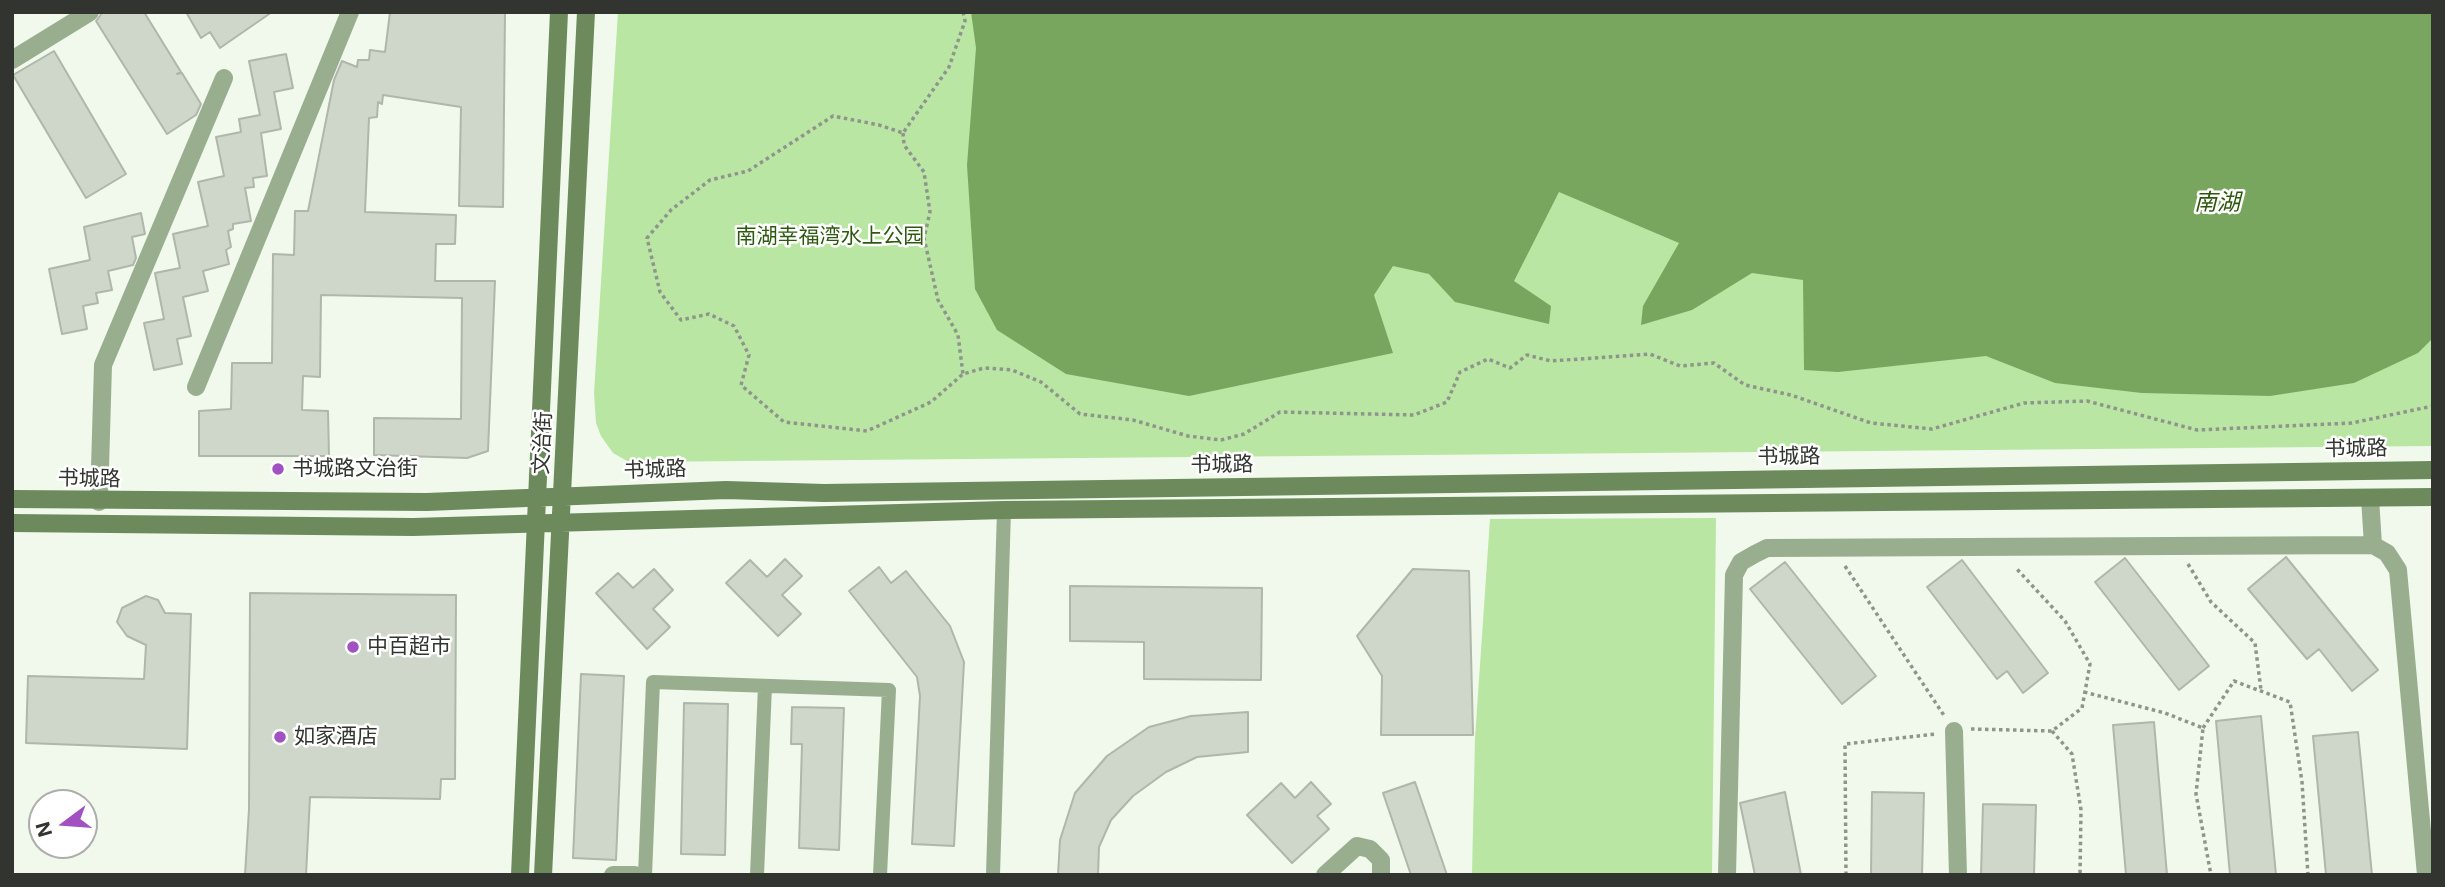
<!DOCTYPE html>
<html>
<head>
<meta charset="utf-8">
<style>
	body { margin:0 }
	#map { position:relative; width:2445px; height:887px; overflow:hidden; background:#f0f9eb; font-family:Inter,sans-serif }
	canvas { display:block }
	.frame { position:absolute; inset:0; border:14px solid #31342f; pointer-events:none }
	.north { position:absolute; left:28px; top:789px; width:70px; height:70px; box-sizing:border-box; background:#fff; border:2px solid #adaeac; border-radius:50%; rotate:254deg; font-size:19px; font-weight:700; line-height:28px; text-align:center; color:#31342f }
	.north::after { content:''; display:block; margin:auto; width:24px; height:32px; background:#a151c1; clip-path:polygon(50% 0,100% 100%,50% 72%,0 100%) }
</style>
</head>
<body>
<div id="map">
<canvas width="2445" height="887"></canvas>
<div class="frame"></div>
<div class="north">N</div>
</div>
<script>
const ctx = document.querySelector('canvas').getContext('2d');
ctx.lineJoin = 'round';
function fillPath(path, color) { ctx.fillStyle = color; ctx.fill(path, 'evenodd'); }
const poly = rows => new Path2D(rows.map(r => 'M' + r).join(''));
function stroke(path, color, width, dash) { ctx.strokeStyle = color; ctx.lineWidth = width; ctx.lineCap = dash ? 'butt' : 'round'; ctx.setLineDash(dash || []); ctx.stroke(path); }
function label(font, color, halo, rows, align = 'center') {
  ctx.font = font + ' Inter,"Noto Sans SC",sans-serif'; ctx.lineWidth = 5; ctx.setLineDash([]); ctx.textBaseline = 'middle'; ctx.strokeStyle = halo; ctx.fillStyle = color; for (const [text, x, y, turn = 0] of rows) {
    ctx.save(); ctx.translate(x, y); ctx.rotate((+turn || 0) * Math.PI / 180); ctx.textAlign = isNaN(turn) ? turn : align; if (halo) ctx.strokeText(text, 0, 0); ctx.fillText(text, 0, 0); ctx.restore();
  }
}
fillPath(poly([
	[618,12,2433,12,2433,446,629,462,613,453,601,436,596,423,594,393],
	[1716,518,1712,875,1472,875,1475,738,1490,519]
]), '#b9e6a2');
fillPath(poly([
	[971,12,2433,12,2433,338,2418,353,2354,383,2270,396,2142,393,2055,383,1986,356,1838,372,1804,370,1803,280,1752,273,1692,310,1641,325,1643,306,1679,243,1559,192,1514,281,1551,306,1549,324,1455,302,1429,274,1393,266,1374,295,1393,353,1189,396,1066,374,997,330,975,289,967,165,976,48]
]), '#78a65f');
const building = poly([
	[144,12,181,72,177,74,182,73,201,104,196,115,167,134,96,21,103,12,144,12],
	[186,12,272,12,220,48,210,32,201,38,186,12],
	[390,12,505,12,503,207,459,206,461,107,383,95,382,104,378,102,377,117,369,118,365,212,456,215,455,244,436,244,435,281,495,281,488,451,467,458,374,455,374,418,461,419,462,298,321,295,320,377,303,376,302,410,328,411,329,456,199,456,199,411,231,409,232,363,272,363,273,254,294,255,295,211,308,211,334,80,342,61,357,67,358,60,369,60,370,50,385,52,390,12],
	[54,51,126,174,86,198,13,75,54,51],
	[286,54,293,88,274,92,281,129,261,133,267,176,253,178,254,187,245,188,251,221,233,224,233,229,228,231,231,247,226,250,229,264,203,271,208,291,183,297,191,336,177,339,182,364,154,370,144,323,164,319,155,273,180,268,173,234,208,226,198,182,224,176,216,137,241,132,239,119,260,115,249,61,286,54],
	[141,213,145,234,132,237,136,258,133,265,108,271,112,290,96,293,98,303,83,306,87,329,62,334,49,269,90,260,84,227,141,213],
	[2286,557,2378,670,2352,691,2319,649,2307,659,2248,589,2286,557],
	[2125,558,2209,666,2179,690,2095,582,2125,558],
	[785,559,802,576,782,595,801,614,778,636,726,583,750,560,767,577,785,559],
	[1962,560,2048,673,2023,693,2007,671,1997,679,1927,587,1962,560],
	[1785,562,1876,676,1842,704,1750,589,1785,562],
	[879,567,891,583,906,571,950,626,964,662,954,846,912,844,920,696,917,677,849,591,879,567],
	[654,569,673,590,653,609,670,627,647,649,596,593,618,573,633,588,654,569],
	[1413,569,1469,571,1473,735,1381,735,1382,676,1357,636,1413,569],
	[1070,586,1262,588,1261,680,1144,679,1144,642,1070,641,1070,586],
	[250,593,456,595,455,779,441,779,440,799,310,797,306,875,245,875,249,809,250,593],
	[146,596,158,600,165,613,191,614,187,749,26,743,28,676,144,679,146,645,127,636,117,622,122,608,146,596],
	[581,674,624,676,616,860,573,858,581,674],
	[684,703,728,704,725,855,681,854,684,703],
	[792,707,844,708,839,850,799,848,802,744,791,744,792,707],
	[1248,712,1248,752,1197,757,1166,772,1133,796,1111,820,1099,847,1098,875,1058,875,1060,840,1075,793,1107,756,1149,727,1191,716,1248,712],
	[2261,716,2276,875,2230,875,2216,721,2261,716],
	[2154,722,2167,875,2126,875,2113,725,2154,722],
	[2358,732,2372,875,2326,875,2313,736,2358,732],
	[1311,782,1331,804,1317,816,1329,829,1292,863,1247,815,1281,783,1295,798,1311,782],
	[1415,782,1447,875,1411,875,1383,793,1415,782],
	[1785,792,1801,875,1755,875,1740,803,1785,792],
	[1872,792,1924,793,1922,875,1871,875,1872,792],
	[1983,804,2036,805,2034,875,1981,875,1983,804]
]);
fillPath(building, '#ced7ca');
stroke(building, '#aeb7aa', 2);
stroke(poly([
	[963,12,965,21,949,67,903,133,879,125,833,116,748,171,710,180,671,210,647,238,660,292,681,320,709,314,734,326,749,355,741,385,784,422,867,431,931,402,963,374,984,368,1012,370,1041,382,1080,414,1133,420,1188,436,1221,440,1244,434,1280,412,1414,415,1447,402,1460,372,1488,359,1510,368,1527,355,1551,361,1650,354,1680,366,1714,363,1745,385,1791,395,1871,423,1932,429,2024,403,2087,401,2197,430,2352,423,2433,406],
	[903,133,904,145,924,172,930,212,924,238,938,300,958,335,963,374],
	[2188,564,2211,602,2255,643,2261,690],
	[1845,566,1945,717],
	[2084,692,2165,713,2203,728,2196,794,2211,875],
	[2203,728,2234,681,2290,702,2302,782,2308,875],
	[1971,729,2052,731,2082,708,2090,664,2065,621,2015,567],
	[2052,731,2072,754,2081,810,2080,875],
	[1846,875,1845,744,1936,734]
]), '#8f958c', 3.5, [3.5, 3.5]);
stroke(poly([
	[645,875,653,682,889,690,880,875],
	[757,875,765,686],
	[993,875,1004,510]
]), '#99ae8e', 14);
stroke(poly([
	[12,60,90,12],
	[196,387,350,12],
	[2370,498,2373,545,2387,553,2398,570,2426,875],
	[99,502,103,365,224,78],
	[1954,731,1958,875],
	[613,875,635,875],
	[1325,875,1357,846,1370,849,1381,860,1381,875],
	[1727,875,1734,575,1741,562,1755,554,1767,548,2373,545]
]), '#99ae8e', 18);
stroke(poly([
	[12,499,427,502,726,490,824,493,2433,470],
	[12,523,413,527,1004,510,2433,497],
	[520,875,559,12],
	[543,875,586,12]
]), '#6c8a5c', 18);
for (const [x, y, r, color] of [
	[278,469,7,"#a151c1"],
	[353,647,7,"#a151c1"],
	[280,737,7,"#a151c1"]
]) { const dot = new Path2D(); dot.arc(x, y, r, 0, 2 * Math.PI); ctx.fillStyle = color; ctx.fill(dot); stroke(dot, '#fff', 2.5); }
label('21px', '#2e5a0f', '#fff', [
	["南湖幸福湾水上公园",830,237]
]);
label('21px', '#31342f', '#fff', [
	["文治街",543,443,-87],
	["书城路",2356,449,-1],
	["书城路",1789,457,-1],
	["书城路",1222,465,-1],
	["书城路",655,470,-2],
	["书城路",89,479,1]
]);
label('21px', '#31342f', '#fff', [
	["书城路文治街",292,469],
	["中百超市",367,647],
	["如家酒店",294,737]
], 'left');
label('italic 23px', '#2d580c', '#fff', [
	["南湖",2217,203]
]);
</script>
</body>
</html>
